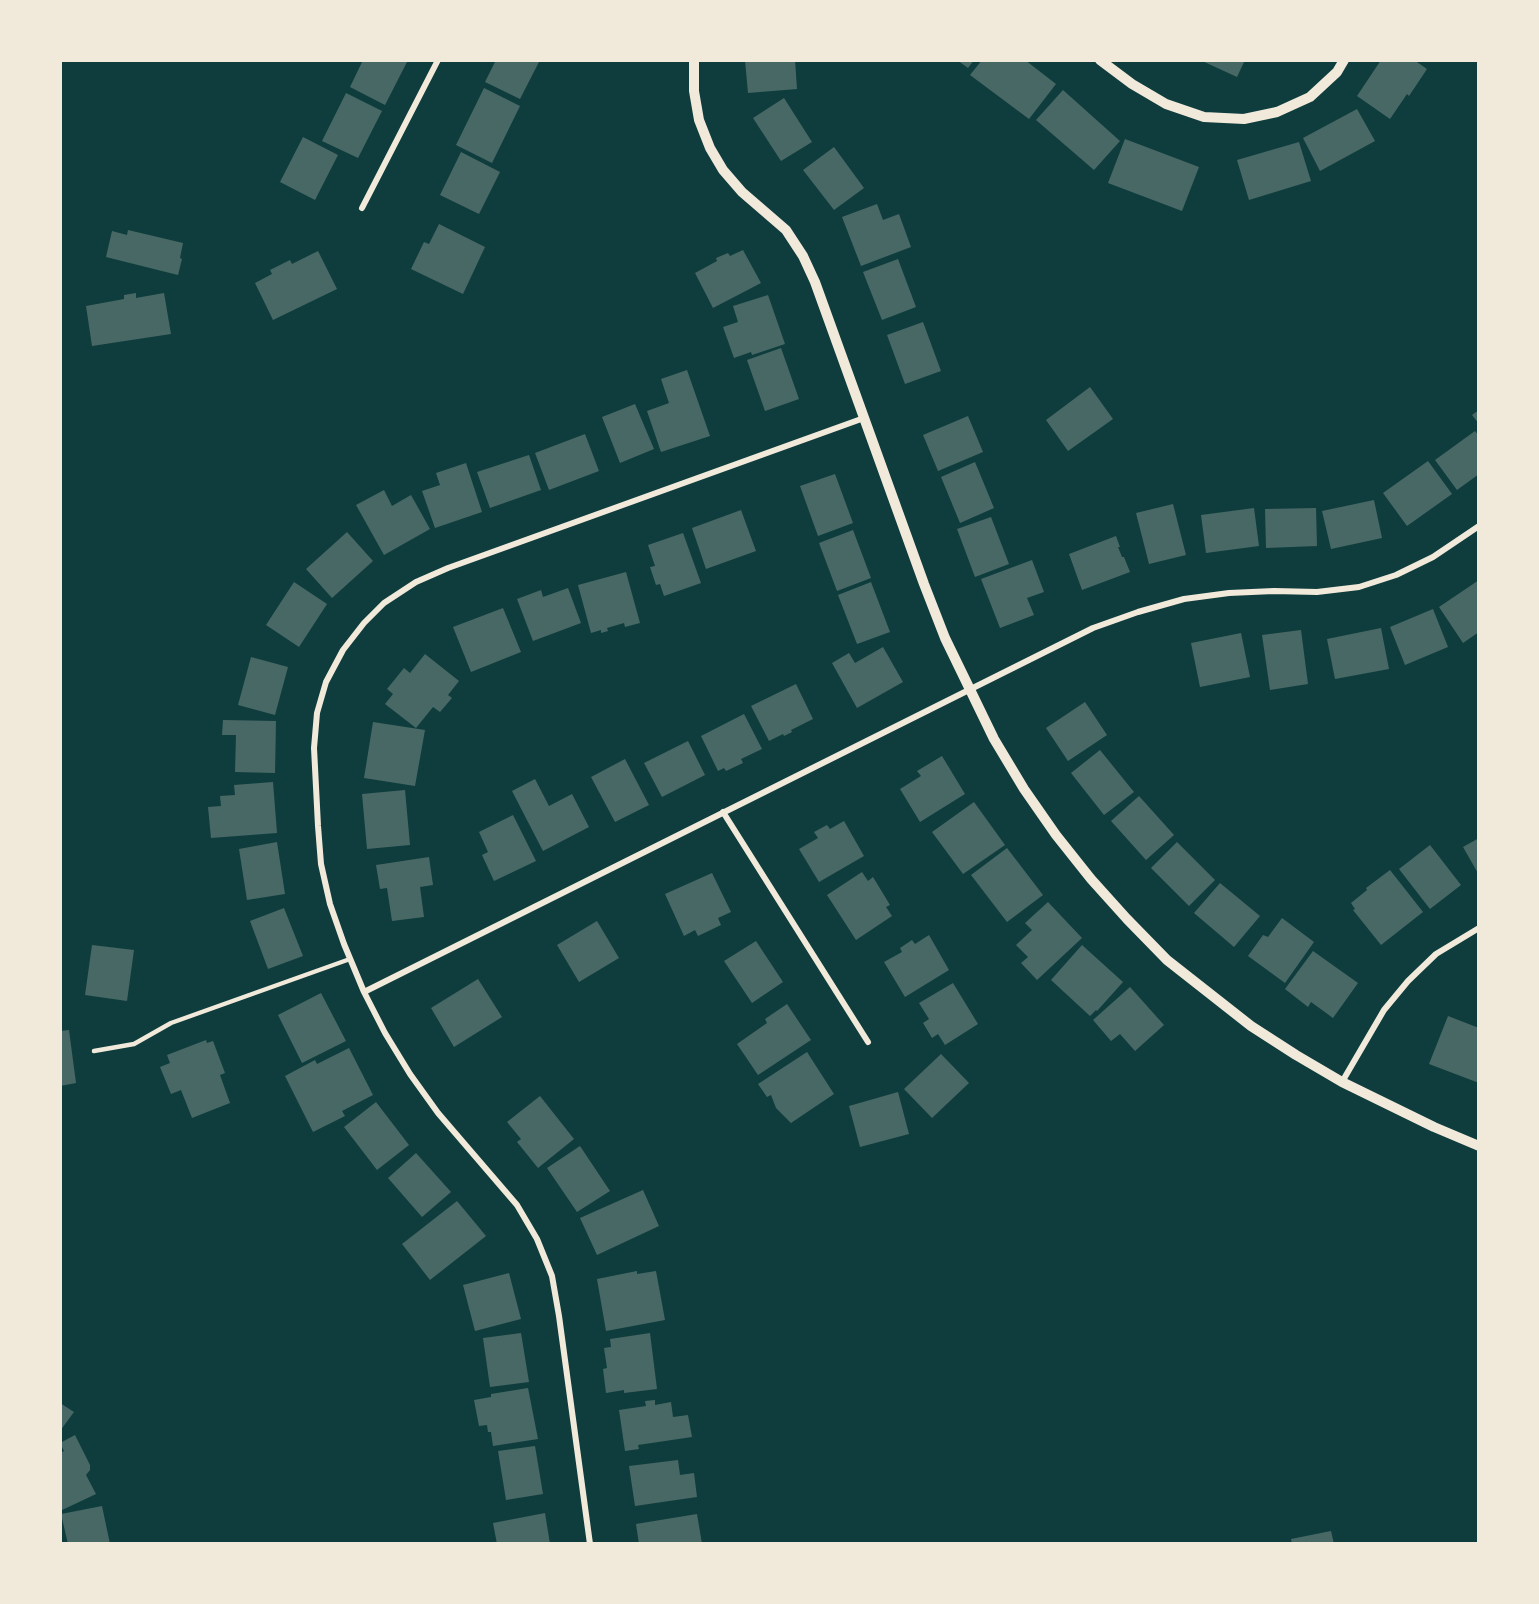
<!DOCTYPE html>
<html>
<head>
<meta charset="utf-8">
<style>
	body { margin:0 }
	#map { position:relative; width:1539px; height:1604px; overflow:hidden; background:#0f3d3e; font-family:"Golos Text",sans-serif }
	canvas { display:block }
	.frame { position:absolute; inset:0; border:62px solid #f1e9da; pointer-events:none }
</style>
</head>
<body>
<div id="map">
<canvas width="1539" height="1604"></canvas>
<div class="frame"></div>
</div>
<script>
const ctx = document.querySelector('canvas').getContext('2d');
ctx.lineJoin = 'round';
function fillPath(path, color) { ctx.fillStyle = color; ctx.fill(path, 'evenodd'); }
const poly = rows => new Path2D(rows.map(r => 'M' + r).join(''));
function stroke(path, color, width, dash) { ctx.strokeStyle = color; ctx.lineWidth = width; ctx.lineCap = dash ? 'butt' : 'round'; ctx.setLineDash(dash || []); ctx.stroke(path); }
fillPath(poly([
	[363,60,403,60,407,62,385,105,350,87],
	[496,60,540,60,520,99,485,82],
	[745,60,795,60,797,89,748,93],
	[957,60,974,60,968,68],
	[982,60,1025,60,1056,84,1029,119,970,75],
	[1200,60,1245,60,1237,77],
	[1381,60,1414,60,1427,69,1409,96,1407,94,1390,119,1357,96],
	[484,88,520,106,492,163,456,145],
	[1063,90,1120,141,1094,170,1036,120],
	[346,93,382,111,358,158,322,141],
	[784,98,812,142,781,161,753,118],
	[1357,109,1375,141,1320,171,1303,138],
	[303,137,338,155,315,200,280,182],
	[1125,139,1199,167,1182,211,1108,183],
	[1299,142,1311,181,1249,200,1237,160],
	[834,147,864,188,834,210,803,170],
	[461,152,500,172,479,214,440,195],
	[877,204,883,220,899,214,911,247,861,266,842,217],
	[439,224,485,247,463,294,411,269,424,242,429,244],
	[128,230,183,243,180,258,182,259,178,275,106,257,112,231,127,235],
	[743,250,761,283,713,308,695,273,717,261,716,258,728,253,730,256],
	[318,251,337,289,273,320,255,283,272,274,270,270,290,260,292,264],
	[898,259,916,307,882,320,863,272],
	[136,293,136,298,164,293,171,334,92,346,86,306,124,299,124,295],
	[768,295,785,344,752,355,751,352,734,358,723,327,738,322,733,306],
	[923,322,941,371,905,384,887,335],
	[781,348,799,399,765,411,747,360],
	[687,370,710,436,661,452,647,411,669,403,661,379],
	[1090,387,1113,419,1068,451,1046,420],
	[635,404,654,449,620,463,602,417],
	[1479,410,1479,424,1472,415],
	[968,416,983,452,938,471,923,435],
	[1475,431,1479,436,1479,474,1457,490,1435,460],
	[585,434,599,471,549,490,535,453],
	[529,455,541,490,490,508,477,472],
	[1428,461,1452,494,1407,526,1383,493],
	[975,462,994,508,960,523,941,477],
	[466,463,482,512,435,528,422,491,440,485,436,473],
	[835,474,853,523,818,536,800,486],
	[384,490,392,506,411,495,430,529,384,555,356,505],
	[1374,500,1382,538,1331,549,1322,511],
	[1173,504,1186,555,1149,564,1136,513],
	[1254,508,1259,546,1206,553,1201,515],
	[1316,508,1317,546,1266,548,1265,509],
	[741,510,756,551,706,569,692,528],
	[991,517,1009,564,975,577,957,529],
	[853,530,871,578,837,591,819,543],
	[347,532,373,561,332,598,306,569],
	[683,533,701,583,664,596,660,584,656,585,650,567,655,566,648,545],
	[1116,536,1120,547,1118,547,1122,557,1124,557,1130,572,1082,590,1069,554],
	[1032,560,1044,592,1027,598,1034,615,1000,628,981,579],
	[626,572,640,623,625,627,624,623,607,628,608,631,601,633,601,630,591,633,578,585],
	[1479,580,1479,632,1463,643,1439,607],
	[294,582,327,604,299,647,266,625],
	[871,582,890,632,857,644,838,595],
	[568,588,581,623,533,641,517,599,541,590,543,597],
	[503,608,521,652,471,672,453,627],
	[1433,609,1448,647,1405,665,1390,627],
	[1381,628,1389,669,1335,679,1327,639],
	[1301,630,1308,684,1270,690,1262,635],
	[1241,633,1250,677,1200,687,1191,643],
	[883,647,903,682,857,708,832,663,849,653,855,663],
	[425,654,459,681,448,695,452,698,440,712,433,707,416,728,385,704,393,694,387,689,404,668,410,673],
	[251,657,288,667,275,715,238,705],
	[796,684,813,719,791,730,792,732,784,736,783,734,769,741,751,706],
	[1085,702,1107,735,1068,761,1046,728],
	[744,714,762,749,741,759,743,763,726,771,724,768,718,771,701,736],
	[223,720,276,721,275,773,235,772,236,735,222,735],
	[373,722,425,730,415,786,364,778],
	[688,741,705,775,662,797,644,763],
	[1100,750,1134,792,1104,815,1071,773],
	[942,756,965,794,920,822,900,789,921,776,917,771],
	[625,759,649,805,615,822,591,777],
	[535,779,549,806,572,794,589,827,543,851,512,791],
	[273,782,277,833,211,838,208,807,221,806,220,796,235,795,234,785],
	[405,790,410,845,367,849,362,794],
	[1139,796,1174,835,1146,860,1111,821],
	[974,802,1005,845,963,874,932,832],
	[513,815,536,861,494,881,482,855,488,852,479,832],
	[844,821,864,856,819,882,799,849,818,838,814,832,827,825,830,829],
	[1479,838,1479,875,1463,847],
	[277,842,285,894,247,900,239,849],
	[1177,842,1215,880,1189,906,1151,868],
	[1430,845,1461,885,1430,909,1399,869],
	[1007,848,1043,895,1007,922,971,875],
	[429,857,433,885,420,887,424,917,392,921,387,888,380,889,376,865],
	[1390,870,1423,912,1381,945,1353,910,1355,909,1351,903,1367,890,1366,888],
	[862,872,868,881,873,877,890,905,886,907,892,916,856,940,827,895],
	[712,873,731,912,718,918,721,925,698,936,695,930,684,936,665,894],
	[1220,883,1260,916,1234,947,1194,913],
	[1048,902,1082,938,1037,980,1021,963,1028,957,1016,945,1032,930,1025,923],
	[284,908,303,956,268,969,250,921],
	[1282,918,1314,942,1285,983,1248,956,1263,935,1268,937],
	[597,921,619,958,579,982,557,945],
	[929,935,949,970,905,997,884,962,902,952,900,948,912,940,915,944],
	[756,941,783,982,752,1003,724,961],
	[92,945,134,950,127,1001,85,995],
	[1082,945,1123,982,1097,1011,1096,1010,1090,1016,1051,980],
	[1313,951,1358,983,1333,1018,1311,1002,1308,1007,1285,989],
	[478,979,502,1017,454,1047,431,1008],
	[953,983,978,1024,945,1045,938,1034,932,1038,923,1023,929,1019,919,1003],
	[1130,987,1164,1025,1135,1051,1120,1034,1111,1041,1093,1020],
	[321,993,346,1041,302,1063,278,1015],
	[787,1004,811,1040,758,1075,737,1044,767,1023,765,1019],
	[1448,1016,1479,1028,1479,1083,1429,1064],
	[69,1030,76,1083,60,1086,60,1031],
	[206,1040,207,1043,213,1041,225,1073,220,1075,230,1103,192,1118,181,1090,171,1094,160,1067,170,1063,167,1055],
	[349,1048,373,1095,342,1111,345,1116,313,1132,285,1076,315,1060,317,1064],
	[807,1052,834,1094,791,1123,776,1108,771,1095,767,1097,758,1084],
	[941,1054,969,1083,932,1118,904,1089],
	[898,1092,909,1134,860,1147,849,1106],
	[540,1096,574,1139,538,1168,517,1142,521,1139,507,1122],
	[376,1102,409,1145,377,1170,344,1127],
	[580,1146,610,1191,577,1212,547,1168],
	[416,1153,451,1192,422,1217,388,1178],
	[643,1190,659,1226,597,1255,580,1218],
	[457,1201,486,1236,430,1280,402,1244],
	[637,1271,637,1274,656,1271,665,1320,606,1331,597,1279],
	[509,1273,521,1319,475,1331,463,1285],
	[521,1333,529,1382,490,1387,483,1338],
	[650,1333,657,1389,624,1393,624,1390,606,1393,603,1369,607,1368,604,1348,611,1347,610,1339],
	[528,1388,538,1439,493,1446,491,1432,488,1432,487,1425,479,1426,474,1400,491,1397,491,1394],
	[655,1400,655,1405,671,1402,673,1417,688,1415,692,1437,638,1445,639,1449,625,1451,619,1410,646,1406,645,1401],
	[60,1403,74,1412,60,1431],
	[75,1435,90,1465,90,1470,86,1475,96,1494,60,1511,60,1453,64,1451,60,1443],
	[535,1446,543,1494,506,1500,498,1451],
	[678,1460,680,1475,694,1473,697,1497,635,1506,629,1466],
	[102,1506,110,1544,68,1544,61,1514],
	[545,1513,550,1544,497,1544,493,1523],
	[697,1514,702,1544,639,1544,636,1524],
	[1331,1531,1334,1544,1292,1544,1291,1539]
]), '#486865');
stroke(poly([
	[94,1051,134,1044,171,1023,350,959]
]), '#f1e9da', 4.5);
stroke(poly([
	[362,208,438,60],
	[723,812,868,1042],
	[364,992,1093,628,1138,612,1184,599,1229,593,1274,591,1317,592,1359,587,1396,575,1433,557,1479,526],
	[1342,1082,1384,1010,1408,981,1436,954,1479,928],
	[590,1544,559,1316,552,1276,537,1239,517,1205,438,1113,410,1074,385,1033,364,992,344,944,330,904,321,864,318,826,314,748,317,713,326,682,343,650,364,623,384,603,416,582,448,568,864,418]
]), '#f1e9da', 6);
stroke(poly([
	[694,60,694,91,699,120,710,148,723,170,742,192,786,230,803,256,815,282,924,584,945,638,994,739,1024,789,1056,835,1091,879,1127,919,1167,960,1251,1026,1296,1055,1342,1082,1434,1127,1479,1146],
	[1100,60,1132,84,1166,104,1204,117,1244,119,1277,112,1310,97,1337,72,1344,60]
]), '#f1e9da', 10);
</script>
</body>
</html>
